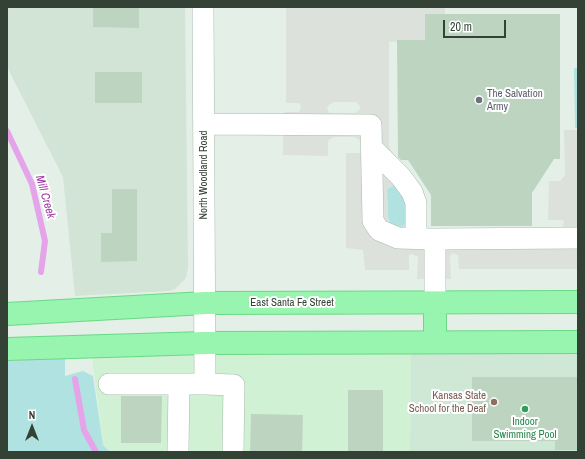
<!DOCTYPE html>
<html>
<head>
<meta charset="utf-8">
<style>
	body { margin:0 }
	#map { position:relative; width:585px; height:459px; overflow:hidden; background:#e4f0e7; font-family:"Archivo Narrow",sans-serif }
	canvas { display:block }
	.frame { position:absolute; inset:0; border:8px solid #344236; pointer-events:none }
	.north { position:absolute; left:12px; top:407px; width:40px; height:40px; -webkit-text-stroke:3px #fff; paint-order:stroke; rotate:0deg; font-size:11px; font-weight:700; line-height:16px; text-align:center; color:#344236 }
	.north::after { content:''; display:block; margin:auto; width:14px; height:18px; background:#344236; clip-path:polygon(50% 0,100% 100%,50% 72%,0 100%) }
	.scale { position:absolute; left:443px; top:20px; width:63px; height:18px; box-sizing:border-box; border:2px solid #344236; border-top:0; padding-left:5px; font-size:12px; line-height:14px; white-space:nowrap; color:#344236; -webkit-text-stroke:3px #fff; paint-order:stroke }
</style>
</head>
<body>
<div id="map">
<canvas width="585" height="459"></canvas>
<div class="frame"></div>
<div class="north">N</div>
<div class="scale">20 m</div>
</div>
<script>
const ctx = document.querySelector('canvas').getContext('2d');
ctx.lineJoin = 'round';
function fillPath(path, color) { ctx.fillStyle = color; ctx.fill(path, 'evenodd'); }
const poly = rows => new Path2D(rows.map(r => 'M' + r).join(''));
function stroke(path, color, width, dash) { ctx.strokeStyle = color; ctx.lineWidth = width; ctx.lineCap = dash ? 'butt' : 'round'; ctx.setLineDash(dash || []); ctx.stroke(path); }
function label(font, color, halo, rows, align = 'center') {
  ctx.font = font + ' "Archivo Narrow",sans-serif'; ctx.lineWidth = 4; ctx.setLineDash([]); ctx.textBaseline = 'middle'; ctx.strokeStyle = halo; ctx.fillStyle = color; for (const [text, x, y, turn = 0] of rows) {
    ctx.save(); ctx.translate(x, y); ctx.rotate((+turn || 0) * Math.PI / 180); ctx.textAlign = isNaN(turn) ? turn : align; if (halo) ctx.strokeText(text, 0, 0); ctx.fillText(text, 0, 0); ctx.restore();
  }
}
fillPath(poly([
	[7,7,185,7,188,268,186,278,175,289,169,291,75,296,63,177,9,71,7,64]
]), '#d2e4d6');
fillPath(poly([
	[411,351,410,452,110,452,103,445,92,357]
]), '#d0f1d4');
fillPath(poly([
	[578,350,578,452,410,452,411,351]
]), '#cee8d5');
fillPath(poly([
	[574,68,578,68,578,128,575,128],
	[394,185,396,187,407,204,406,225,401,227,391,225,388,218,387,189],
	[65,358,65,376,83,371,93,376,103,445,110,452,7,452,7,361]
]), '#afe2e1');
fillPath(poly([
	[286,7,445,7,445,14,425,14,425,40,389,42,389,146,424,226,427,229,562,229,564,222,562,220,548,220,549,181,560,181,565,175,564,130,578,130,578,269,459,269,458,255,452,253,450,256,451,279,417,279,418,257,412,254,409,255,409,270,365,270,363,250,346,248,346,153,361,153,362,142,355,137,334,137,330,139,328,142,328,156,283,155,283,114,286,112,299,112,301,107,299,103,286,103],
	[333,102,356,102,360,106,360,109,355,113,329,113,327,107],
	[394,185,396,187,407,204,406,225,401,227,391,225,388,218,387,189]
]), '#dce1dc');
stroke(poly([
	[7,131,32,184,45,241,41,272],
	[75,379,84,430,96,452]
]), '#e5a4e9', 6);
fillPath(poly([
	[93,7,139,7,139,28,93,27],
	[425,14,560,14,560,159,554,159,532,193,532,226,431,226,431,195,408,160,401,160,398,157,397,40,425,40],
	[95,72,142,72,142,103,95,103],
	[112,189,137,189,137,261,101,262,101,233,112,233],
	[472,377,578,377,578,450,555,450,555,441,472,441],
	[348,390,383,390,383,452,348,452],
	[121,396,162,396,161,443,121,443],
	[251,414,303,415,302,452,250,452]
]), '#bdd4c0');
const minor = poly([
	[204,124,371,125,373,221,379,230,398,238,435,239,435,303],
	[372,148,401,177,412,192,416,203,416,238],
	[435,239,578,238],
	[109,384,205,384,203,7],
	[205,384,234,385,233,452],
	[178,452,179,384]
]);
const major = poly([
	[435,303,435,342],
	[7,314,205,303,578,302],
	[7,349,204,343,578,342]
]);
stroke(minor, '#a7bbab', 22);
stroke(major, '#69d984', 24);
stroke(minor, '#fff', 21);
stroke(major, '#97f5af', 22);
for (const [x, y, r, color] of [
	[479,100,4,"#6b7280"],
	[494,402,4,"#8d6e63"],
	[525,409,4,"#2e9e5b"]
]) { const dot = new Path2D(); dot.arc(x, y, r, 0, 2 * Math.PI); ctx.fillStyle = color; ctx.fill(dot); stroke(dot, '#fff', 1.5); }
label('11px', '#5b616d', '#fff', [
	["The Salvation",487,94],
	["Army",487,107]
], 'left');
label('11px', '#344236', '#fff', [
	["North Woodland Road",204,175,-90],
	["East Santa Fe Street",292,303]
]);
label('11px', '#785e54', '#fff', [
	["Kansas State",486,396],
	["School for the Deaf",486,409]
], 'right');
label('11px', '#27864d', '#fff', [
	["Indoor",525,422],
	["Swimming Pool",525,435]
]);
label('italic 12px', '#9f37a4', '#fff', [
	["Mill Creek",45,197,74]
]);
</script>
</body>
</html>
